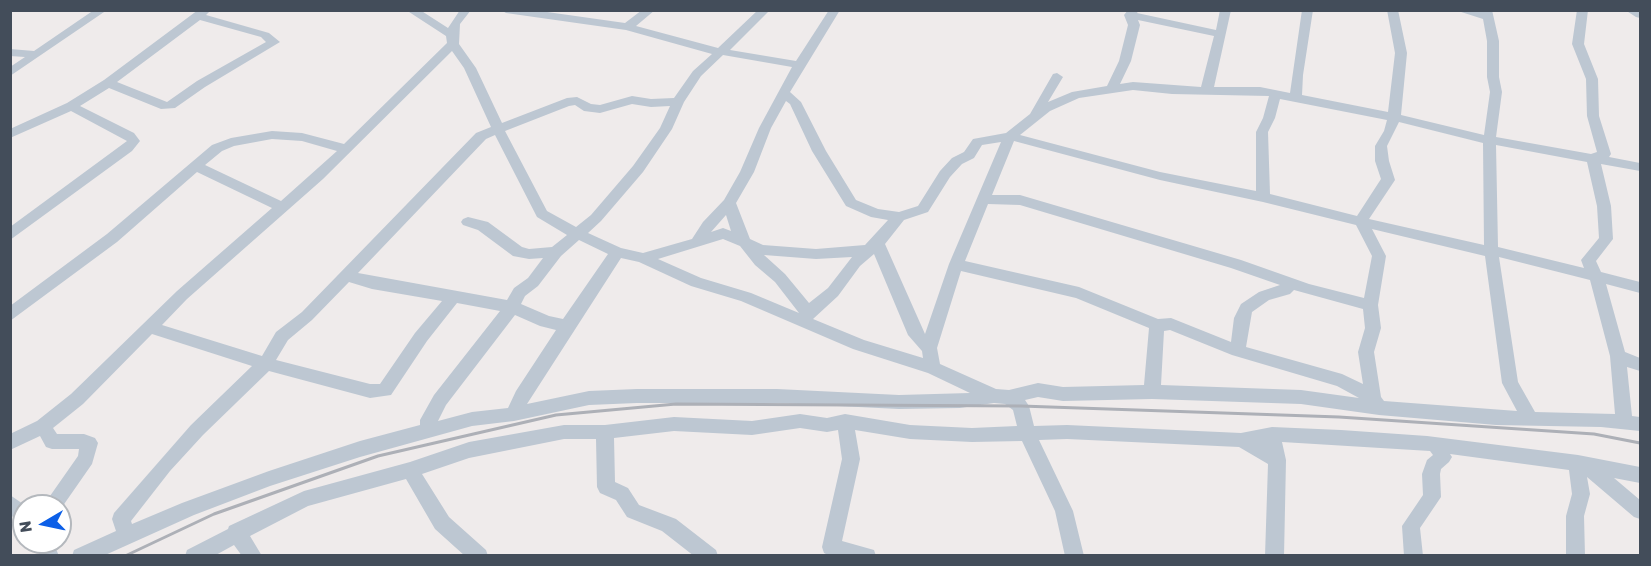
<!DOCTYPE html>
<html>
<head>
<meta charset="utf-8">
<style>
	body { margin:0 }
	#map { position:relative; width:1651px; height:566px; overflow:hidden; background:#efebeb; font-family:Rubik,sans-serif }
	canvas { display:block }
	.frame { position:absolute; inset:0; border:12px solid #434d5a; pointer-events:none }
	.north { position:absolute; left:12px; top:494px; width:60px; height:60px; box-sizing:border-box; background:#fff; border:2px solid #b4b8bd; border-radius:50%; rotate:261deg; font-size:16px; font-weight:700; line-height:24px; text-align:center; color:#434d5a }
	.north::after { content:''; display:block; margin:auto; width:21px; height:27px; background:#0c5fe7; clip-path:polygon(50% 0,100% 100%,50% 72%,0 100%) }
</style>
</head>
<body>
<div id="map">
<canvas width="1651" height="566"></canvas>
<div class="frame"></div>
<div class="north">N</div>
</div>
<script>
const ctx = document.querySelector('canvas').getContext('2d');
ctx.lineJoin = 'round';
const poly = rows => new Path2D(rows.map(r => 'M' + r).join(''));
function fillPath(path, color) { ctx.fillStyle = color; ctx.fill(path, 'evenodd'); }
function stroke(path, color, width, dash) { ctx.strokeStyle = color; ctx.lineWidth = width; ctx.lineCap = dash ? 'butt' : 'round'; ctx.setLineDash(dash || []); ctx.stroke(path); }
fillPath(poly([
	[94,10,107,10,10,76,10,67,25,57,10,56,10,49,34,51,94,10],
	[198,10,211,10,206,15,269,33,280,42,205,87,175,108,161,109,109,88,80,106,134,133,140,141,132,151,10,240,10,227,127,141,71,111,10,138,10,129,67,103,104,80,198,10],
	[200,20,261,37,266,42,197,81,167,102,117,82,200,20],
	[406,10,420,10,448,28,460,10,471,10,460,24,459,44,476,68,502,123,567,98,577,97,591,104,600,105,632,96,651,99,674,98,693,71,712,54,626,30,506,13,501,10,533,10,625,23,642,10,655,10,636,26,718,48,758,10,770,10,730,50,796,61,829,10,840,10,790,92,801,102,826,151,856,200,878,209,899,212,918,206,940,171,952,158,964,152,973,139,1006,133,1030,114,1053,74,1057,73,1063,77,1048,102,1072,92,1107,86,1119,61,1128,25,1124,15,1128,10,1139,10,1137,13,1216,30,1220,10,1231,10,1214,87,1260,87,1290,93,1302,10,1313,10,1303,75,1302,95,1388,112,1395,53,1387,10,1398,10,1407,53,1401,115,1484,135,1490,92,1487,77,1487,41,1483,19,1455,10,1492,10,1499,41,1499,77,1502,92,1496,137,1591,154,1597,152,1587,116,1586,79,1572,44,1577,10,1588,10,1584,44,1598,79,1599,116,1611,154,1609,157,1640,163,1640,171,1601,164,1611,206,1613,239,1596,261,1601,272,1640,282,1640,293,1606,284,1625,352,1640,358,1640,371,1627,367,1632,416,1640,417,1640,431,1601,427,1496,425,1379,415,1301,404,1152,399,1063,401,1038,397,1025,400,1029,406,1034,426,1067,425,1241,433,1272,427,1341,430,1427,436,1578,455,1640,467,1640,483,1614,478,1640,500,1640,519,1634,517,1587,477,1590,494,1584,516,1585,556,1566,556,1566,516,1572,494,1569,470,1450,454,1452,457,1449,462,1441,469,1440,474,1441,497,1420,528,1423,556,1404,556,1402,526,1423,495,1422,474,1427,460,1433,455,1430,451,1282,442,1286,460,1284,556,1265,556,1268,464,1239,447,1067,439,1039,440,1073,511,1084,556,1065,556,1055,511,1022,441,972,442,910,439,855,430,860,459,842,541,874,550,876,556,830,556,824,553,822,547,842,459,838,430,827,432,800,428,752,435,674,431,614,438,615,482,628,488,639,505,676,519,716,550,718,556,694,556,662,531,627,517,616,500,600,493,597,487,596,439,564,439,469,458,422,474,449,517,486,550,488,556,465,556,435,529,406,479,308,506,250,536,262,556,242,556,234,545,214,556,185,556,187,550,228,529,229,526,304,491,410,462,469,442,564,425,605,425,674,417,752,421,800,414,827,418,845,414,910,425,972,428,1017,426,1013,410,1005,404,994,403,960,408,899,409,777,403,637,403,589,405,514,421,472,426,360,457,270,486,194,515,103,556,72,556,74,550,116,531,112,519,114,513,191,425,252,366,152,334,83,404,53,428,57,434,84,434,95,438,98,443,92,464,60,510,60,506,43,506,78,456,79,449,52,449,46,447,40,436,10,450,10,434,37,421,71,394,177,291,272,208,197,172,117,242,10,321,10,306,107,234,212,145,231,138,272,131,302,133,344,144,447,43,446,36,406,10],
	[1138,20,1214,36,1201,87,1133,82,1120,84,1131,61,1140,25,1138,20],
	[452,51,464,68,491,127,476,133,302,312,276,332,262,356,162,325,187,299,323,179,452,51],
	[723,55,792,67,759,128,740,172,724,200,703,222,692,239,643,253,621,248,588,233,601,221,643,172,672,129,684,102,701,76,723,55],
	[1133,90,1172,94,1269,96,1263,118,1256,132,1256,191,1160,172,1020,135,1050,111,1079,98,1133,90],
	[1280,99,1387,120,1384,131,1375,146,1375,161,1381,179,1357,216,1270,194,1268,132,1275,118,1280,99],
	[786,101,790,104,812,151,846,206,871,217,888,220,865,245,816,249,763,245,750,239,736,203,754,172,771,128,786,101],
	[632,104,651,107,670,106,660,128,633,166,591,215,576,227,547,211,505,131,569,106,575,105,584,111,600,113,632,104],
	[1399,122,1483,143,1484,245,1369,219,1395,180,1389,161,1387,146,1399,122],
	[495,135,537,217,567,235,552,247,529,249,522,247,488,222,468,217,463,219,461,222,463,225,478,230,513,256,529,259,543,258,528,278,514,288,507,300,358,273,486,139,495,135],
	[272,139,302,141,337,151,281,201,205,165,222,151,234,146,272,139],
	[1014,141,1160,180,1263,202,1356,225,1372,256,1364,298,1309,284,1241,260,1020,195,992,195,1014,141],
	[1001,142,949,264,925,334,885,244,904,220,928,212,950,177,962,164,974,158,982,145,1001,142],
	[1496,145,1587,162,1597,206,1599,238,1581,260,1584,268,1498,247,1496,145],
	[988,204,1020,205,1231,268,1280,285,1259,292,1241,304,1234,318,1231,342,1171,318,1158,319,1079,287,965,261,988,204],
	[726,215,731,231,723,228,711,232,726,215],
	[1372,229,1485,256,1502,383,1517,411,1384,401,1381,397,1374,352,1381,328,1378,305,1386,256,1372,229],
	[723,239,740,246,755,265,775,282,799,313,751,293,701,278,658,259,723,239],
	[579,240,608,254,563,319,549,316,521,304,525,296,538,286,561,256,579,240],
	[874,254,908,335,922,351,923,358,864,340,813,319,838,296,860,266,874,254],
	[764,255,816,259,852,257,828,288,809,303,785,274,764,255],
	[1499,257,1590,280,1610,356,1615,414,1535,412,1518,382,1499,257],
	[621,258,639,262,691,286,741,301,853,349,928,373,970,393,899,395,777,389,637,389,589,391,527,404,621,258],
	[961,271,1076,298,1149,328,1144,385,1063,387,1038,383,1009,390,996,389,940,364,937,348,961,271],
	[349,282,372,289,442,301,415,333,380,384,370,384,276,360,288,340,312,320,349,282],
	[1294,290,1363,309,1365,328,1358,352,1363,384,1342,374,1246,347,1252,312,1269,300,1290,294,1294,290],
	[457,303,500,311,434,395,420,420,420,425,360,441,269,471,182,503,132,524,131,521,170,471,203,435,269,371,370,398,391,395,427,341,457,303],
	[515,315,540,326,556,330,516,391,508,408,472,412,438,421,446,405,515,315],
	[1170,330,1232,355,1337,386,1359,398,1301,390,1161,385,1164,331,1170,330],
	[1625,10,1640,10,1640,18,1636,17,1625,10],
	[10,495,26,506,24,506,24,524,10,515,10,495],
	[34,542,53,542,59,556,40,556,34,542]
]), '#bdc7d2');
stroke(poly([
	[125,556,214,514,378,456,556,415,676,404,1021,406,1339,417,1594,434,1640,443]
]), '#adb0b7', 3);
</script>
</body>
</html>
